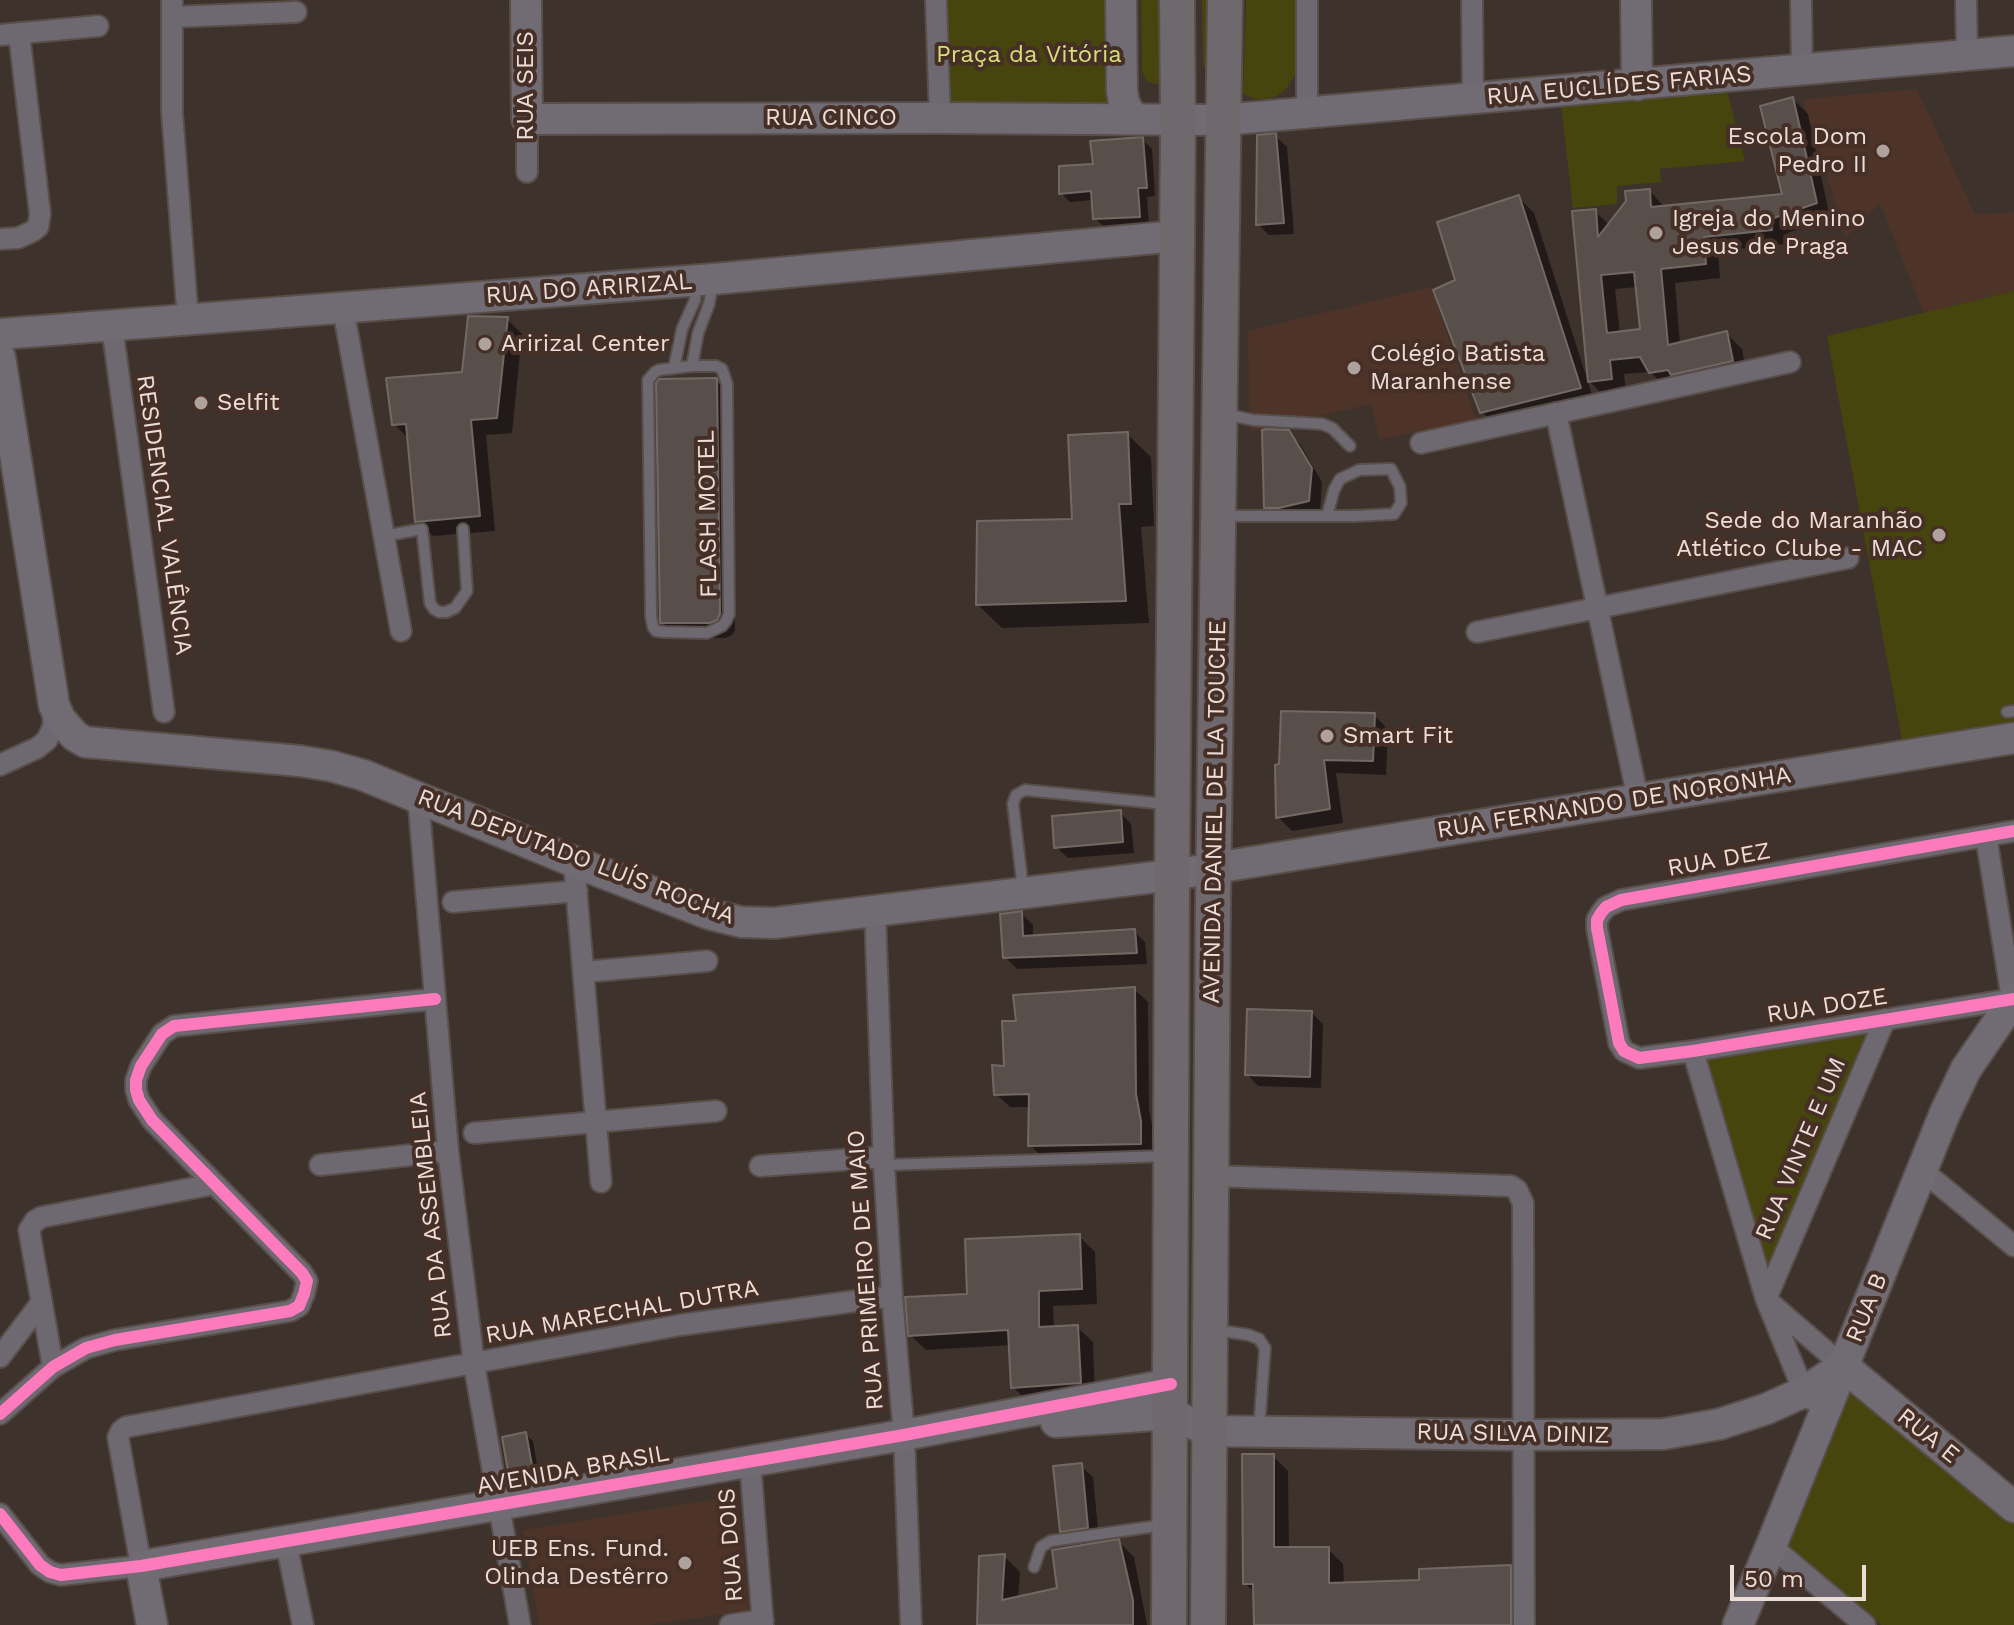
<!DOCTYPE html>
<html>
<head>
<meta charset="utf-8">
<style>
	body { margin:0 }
	#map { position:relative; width:2014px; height:1625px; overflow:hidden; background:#3e322d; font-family:"Work Sans",sans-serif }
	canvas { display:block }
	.scale { position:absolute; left:1730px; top:1565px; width:136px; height:36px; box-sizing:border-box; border:4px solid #ecddd7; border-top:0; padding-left:10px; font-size:24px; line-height:28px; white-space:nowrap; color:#ecddd7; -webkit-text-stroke:6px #452f26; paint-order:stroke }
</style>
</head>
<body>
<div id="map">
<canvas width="2014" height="1625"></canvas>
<div class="scale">50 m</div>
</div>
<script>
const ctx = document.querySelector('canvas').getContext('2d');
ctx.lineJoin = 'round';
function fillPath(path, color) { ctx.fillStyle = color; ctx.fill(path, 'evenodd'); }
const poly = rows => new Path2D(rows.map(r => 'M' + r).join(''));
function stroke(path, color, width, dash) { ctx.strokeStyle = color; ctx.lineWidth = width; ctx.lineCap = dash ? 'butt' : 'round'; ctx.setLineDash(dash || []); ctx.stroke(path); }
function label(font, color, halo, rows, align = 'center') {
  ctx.font = font + ' "Work Sans",sans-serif'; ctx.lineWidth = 8; ctx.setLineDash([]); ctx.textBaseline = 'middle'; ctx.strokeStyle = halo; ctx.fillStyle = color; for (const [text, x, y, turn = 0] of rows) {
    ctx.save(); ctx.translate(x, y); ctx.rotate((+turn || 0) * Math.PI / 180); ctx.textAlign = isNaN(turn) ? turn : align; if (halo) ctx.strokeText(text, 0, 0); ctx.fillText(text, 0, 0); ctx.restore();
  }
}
fillPath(poly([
	[1917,89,1975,215,2014,212,2014,291,1924,313,1880,203,1846,237,1803,99],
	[1431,287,1476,420,1380,439,1371,404,1250,432,1248,331],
	[737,1496,749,1610,648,1625,539,1625,523,1530]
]), '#4e3428');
fillPath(poly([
	[947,0,1111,0,1110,108,949,110],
	[1141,0,1163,0,1165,85,1151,83,1146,80,1142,71],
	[1202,0,1213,0,1210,69,1205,69,1203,64],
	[1246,0,1296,0,1296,68,1295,75,1286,89,1277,96,1267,99,1255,99,1243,94],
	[1727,91,1745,161,1660,169,1661,182,1617,186,1617,204,1573,208,1561,106],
	[2014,291,2014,722,1902,740,1827,336],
	[1868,1029,1769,1268,1707,1058],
	[1847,1384,2014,1520,2014,1625,1881,1625,1781,1542]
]), '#45450d');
fillPath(poly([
	[1793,99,1808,114,1830,218,1785,234,1786,244,1718,251,1720,278,1675,283,1680,344,1727,334,1742,349,1747,376,1666,387,1650,372,1624,374,1626,393,1604,396,1588,380,1595,211,1609,225,1650,191,1665,208,1785,196],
	[1637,287,1642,331,1620,334,1615,289],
	[1275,136,1287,147,1294,234,1269,235,1258,224],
	[1142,139,1152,149,1155,196,1147,197,1149,225,1104,227,1095,218,1093,200,1070,202,1061,193,1095,165],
	[1518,197,1534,213,1595,404,1498,427,1482,412,1458,281],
	[507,319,522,334,512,433,486,435,495,531,433,536,417,521,410,440,394,424,464,374],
	[716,380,732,398,735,630,732,635,726,638,678,638,662,623],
	[1288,432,1300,444,1322,482,1320,512,1278,519,1266,507],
	[1127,434,1151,457,1154,526,1141,527,1149,623,1002,628,978,605,1074,521],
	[1374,715,1388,729,1386,775,1336,773,1343,823,1292,831,1278,817,1281,766],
	[1120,812,1131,824,1134,853,1068,858,1056,847],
	[1021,913,1033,925,1033,937,1134,931,1145,942,1147,964,1017,969,1005,957],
	[1134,989,1148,1002,1149,1109,1154,1136,1154,1157,1044,1159,1030,1145,1031,1107,1010,1107,996,1094,1006,1068],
	[1312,1013,1323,1024,1321,1088,1258,1086,1247,1074],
	[1079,1236,1095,1252,1097,1304,1053,1306,1054,1328,1077,1327,1093,1342,1095,1398,1029,1403,1013,1387,1011,1345,926,1350,910,1335,969,1296],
	[525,1434,533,1441,540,1484,519,1488,512,1481],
	[1273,1456,1288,1471,1289,1549,1328,1549,1343,1564,1344,1584,1421,1582,1510,1567,1526,1582,1526,1625,1256,1625,1255,1593,1245,1583],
	[1081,1466,1093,1477,1099,1539,1073,1542,1062,1531],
	[1119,1542,1134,1557,1147,1625,979,1625,1004,1556,1020,1572,1018,1599,1059,1590]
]), '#0007');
const building = poly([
	[1793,97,1817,203,1771,219,1772,230,1704,237,1706,264,1661,269,1668,345,1727,331,1733,361,1671,375,1668,370,1649,373,1640,357,1610,360,1612,379,1588,382,1572,211,1596,209,1598,237,1626,201,1625,191,1650,189,1651,207,1782,194,1760,106,1793,97],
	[1634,272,1640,329,1607,333,1601,275,1634,272],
	[1276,133,1284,223,1256,225,1257,135,1276,133],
	[1143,137,1147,188,1138,188,1140,217,1093,219,1091,191,1059,194,1059,166,1093,164,1090,141,1143,137],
	[1519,195,1581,388,1480,413,1433,290,1455,280,1437,222,1519,195],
	[468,316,508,317,497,418,471,420,480,516,415,522,406,424,392,425,386,378,462,372,468,316],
	[717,378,720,614,717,620,710,623,660,623,656,383,659,379,717,378],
	[1266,429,1289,430,1312,468,1309,501,1279,508,1264,508,1262,430,1266,429],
	[1128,432,1131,504,1119,504,1126,601,976,605,977,521,1072,519,1068,435,1128,432],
	[1281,711,1375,713,1373,761,1324,760,1330,809,1276,818,1275,765,1279,764,1281,711],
	[1121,810,1123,842,1054,848,1052,816,1121,810],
	[1022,911,1023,936,1135,929,1137,953,1003,958,1000,914,1022,911],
	[1135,987,1136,1094,1141,1121,1141,1144,1028,1146,1029,1094,994,1095,992,1065,1004,1066,1002,1021,1016,1021,1013,995,1135,987],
	[1247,1009,1312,1011,1310,1077,1245,1075,1247,1009],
	[1080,1234,1082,1289,1039,1291,1039,1327,1078,1325,1081,1383,1011,1388,1008,1330,908,1336,905,1297,967,1294,965,1239,1080,1234],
	[526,1432,534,1477,510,1482,502,1437,526,1432],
	[1242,1454,1274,1454,1274,1547,1329,1547,1329,1583,1419,1580,1419,1569,1511,1565,1511,1625,1254,1625,1253,1584,1243,1584,1242,1454],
	[1082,1463,1088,1528,1060,1532,1053,1466,1082,1463],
	[1119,1539,1133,1600,1133,1625,977,1625,979,1556,1005,1554,1002,1600,1057,1588,1052,1550,1119,1539]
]);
fillPath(building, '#584f4a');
stroke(building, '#736964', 2);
const lane = poly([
	[692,366,716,366,722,369,727,384,729,614,726,621,722,626,707,633,665,632,656,631,653,627,651,616,648,380,655,372,659,370,692,366],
	[692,366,698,333,709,304,713,283],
	[674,368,682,329,695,300,696,282],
	[1225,414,1253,420,1322,424,1332,428,1350,446],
	[1224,516,1355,516,1394,514,1401,503,1400,487,1391,469,1359,470,1340,479,1334,490,1327,516],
	[384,536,422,529,430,603,434,609,439,612,446,612,455,608,467,591,463,529],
	[2007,712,2014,711],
	[1023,889,1013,804,1016,795,1025,790,1166,804],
	[884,1165,1165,1156],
	[1216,1330,1249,1335,1259,1339,1265,1348,1259,1429],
	[1034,1567,1041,1547,1051,1541,1164,1525]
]);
const street = poly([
	[172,0,172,112,188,320],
	[936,0,940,118],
	[1307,0,1307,113],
	[1472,0,1473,99],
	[1801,0,1802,70],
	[1966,0,1967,55],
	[172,17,296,12],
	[0,35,98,26],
	[527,119,527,172],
	[0,239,18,238,33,231,38,227,40,214,19,33],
	[343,308,401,631],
	[112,326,164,712],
	[1556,413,1638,799],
	[1421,443,1790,362],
	[1477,632,1848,558],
	[0,765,37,748,47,740,53,727,54,707],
	[418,796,448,1151,474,1364,520,1625],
	[1986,836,2012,999,2014,1001],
	[580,864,575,875,601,1182],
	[453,902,577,891],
	[875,912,884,1165,892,1296,904,1435,911,1625],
	[584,972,707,961],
	[2012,999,1693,1051,1639,1058,1624,1051,1619,1043,1597,928,1597,920,1601,913,1606,907,1621,900,2014,831],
	[1693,1051,1766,1299,1804,1392,1809,1399],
	[474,1133,716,1111],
	[320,1165,448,1151],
	[760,1166,883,1157],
	[1923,1171,2014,1246],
	[1211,1176,1511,1186,1517,1190,1523,1203,1524,1625],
	[1766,1299,1885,1019],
	[1769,1302,1843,1366],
	[0,1357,41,1303],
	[53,1367,29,1230,35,1221,42,1217,214,1184],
	[0,1414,53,1367,86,1348,115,1340,290,1311,299,1306,304,1294,307,1281,302,1273,152,1120,139,1100,136,1090,136,1080,141,1066,162,1034,174,1026,435,999],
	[750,1461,763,1625],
	[0,1514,40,1565,50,1572,61,1575,141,1566,118,1437,121,1431,126,1427,680,1325,892,1296],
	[286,1542,303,1625],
	[1771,1546,1865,1625],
	[730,1625,763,1620]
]);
const secondary = poly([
	[526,0,527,119,940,118,1223,120,2014,51],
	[1121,0,1122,91,1124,103,1129,112,1136,119],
	[1636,0,1637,85],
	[0,334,714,279,1177,236],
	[0,357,54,705,60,719,75,736,85,742,300,761,331,766,363,775,580,864,709,914,741,922,774,923,1172,875,2014,738],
	[1843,1366,2014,1507],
	[1056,1422,1171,1414,1209,1431,1523,1435,1664,1434,1720,1424,1766,1409,1804,1392,1843,1366],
	[152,1625,141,1566,904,1435,1171,1384],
	[1738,1625,1771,1546,1945,1113,1966,1069,2014,999]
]);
const primary = poly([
	[1169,1625,1172,875,1178,121,1177,0],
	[1208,1625,1213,904,1225,0]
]);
stroke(lane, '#584e4a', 14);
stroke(street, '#584e4a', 24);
stroke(secondary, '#584e4a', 34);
stroke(primary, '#584e4a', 38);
stroke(lane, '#6e6971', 10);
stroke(street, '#6e6971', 20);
stroke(secondary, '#716c73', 30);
stroke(primary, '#6f686c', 34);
stroke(poly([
	[2014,831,1621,900,1606,907,1601,913,1597,920,1597,928,1619,1043,1624,1051,1639,1058,1693,1051,2014,999],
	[0,1414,53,1367,86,1348,115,1340,290,1311,299,1306,304,1294,307,1281,302,1273,152,1120,139,1100,136,1090,136,1080,141,1066,162,1034,174,1026,435,999],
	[0,1514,40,1565,50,1572,61,1575,141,1566,904,1435,1171,1384]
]), '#fd7abc', 12);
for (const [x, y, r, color] of [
	[1883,151,8,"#afa19c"],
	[1656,233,8,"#afa19c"],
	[485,344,8,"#afa19c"],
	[1354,368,8,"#afa19c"],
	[201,403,8,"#afa19c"],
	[1939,535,8,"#afa19c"],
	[1327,736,8,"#afa19c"],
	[685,1563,8,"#afa19c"]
]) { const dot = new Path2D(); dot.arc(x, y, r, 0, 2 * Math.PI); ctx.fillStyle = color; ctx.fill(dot); stroke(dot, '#452f26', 3); }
label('24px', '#d7de78', '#452f26', [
	["Praça da Vitória",1029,55]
]);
label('24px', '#ecddd7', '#452f26', [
	["RUA SEIS",526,86,-90],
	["RUA EUCLÍDES FARIAS",1619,86,-5],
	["RUA CINCO",831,118],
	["RUA DO ARIRIZAL",589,289,-4],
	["FLASH MOTEL",708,514,-91],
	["RESIDENCIAL VALÊNCIA",164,515,82],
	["RUA FERNANDO DE NORONHA",1614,803,-9],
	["AVENIDA DANIEL DE LA TOUCHE",1215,812,-89],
	["RUA DEPUTADO LUÍS ROCHA",576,857,21],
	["RUA DEZ",1719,860,-10],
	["RUA DOZE",1827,1006,-9],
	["RUA VINTE E UM",1801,1149,-67],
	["RUA DA ASSEMBLEIA",431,1215,-96],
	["RUA PRIMEIRO DE MAIO",866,1270,-94],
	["RUA B",1867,1308,-68],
	["RUA MARECHAL DUTRA",622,1312,-10],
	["RUA SILVA DINIZ",1513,1434,1],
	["RUA E",1928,1436,39],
	["AVENIDA BRASIL",573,1470,-10],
	["RUA DOIS",731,1545,-94]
]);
label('24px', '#ecddd7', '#452f26', [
	["Escola Dom",1867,137,"right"],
	["Pedro II",1867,165,"right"],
	["Igreja do Menino",1672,219],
	["Jesus de Praga",1672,247],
	["Aririzal Center",501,344],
	["Colégio Batista",1370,354],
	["Maranhense",1370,382],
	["Selfit",217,403],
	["Sede do Maranhão",1923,521,"right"],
	["Atlético Clube - MAC",1923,549,"right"],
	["Smart Fit",1343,736],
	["UEB Ens. Fund.",669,1549,"right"],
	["Olinda Destêrro",669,1577,"right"]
], 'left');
</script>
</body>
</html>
